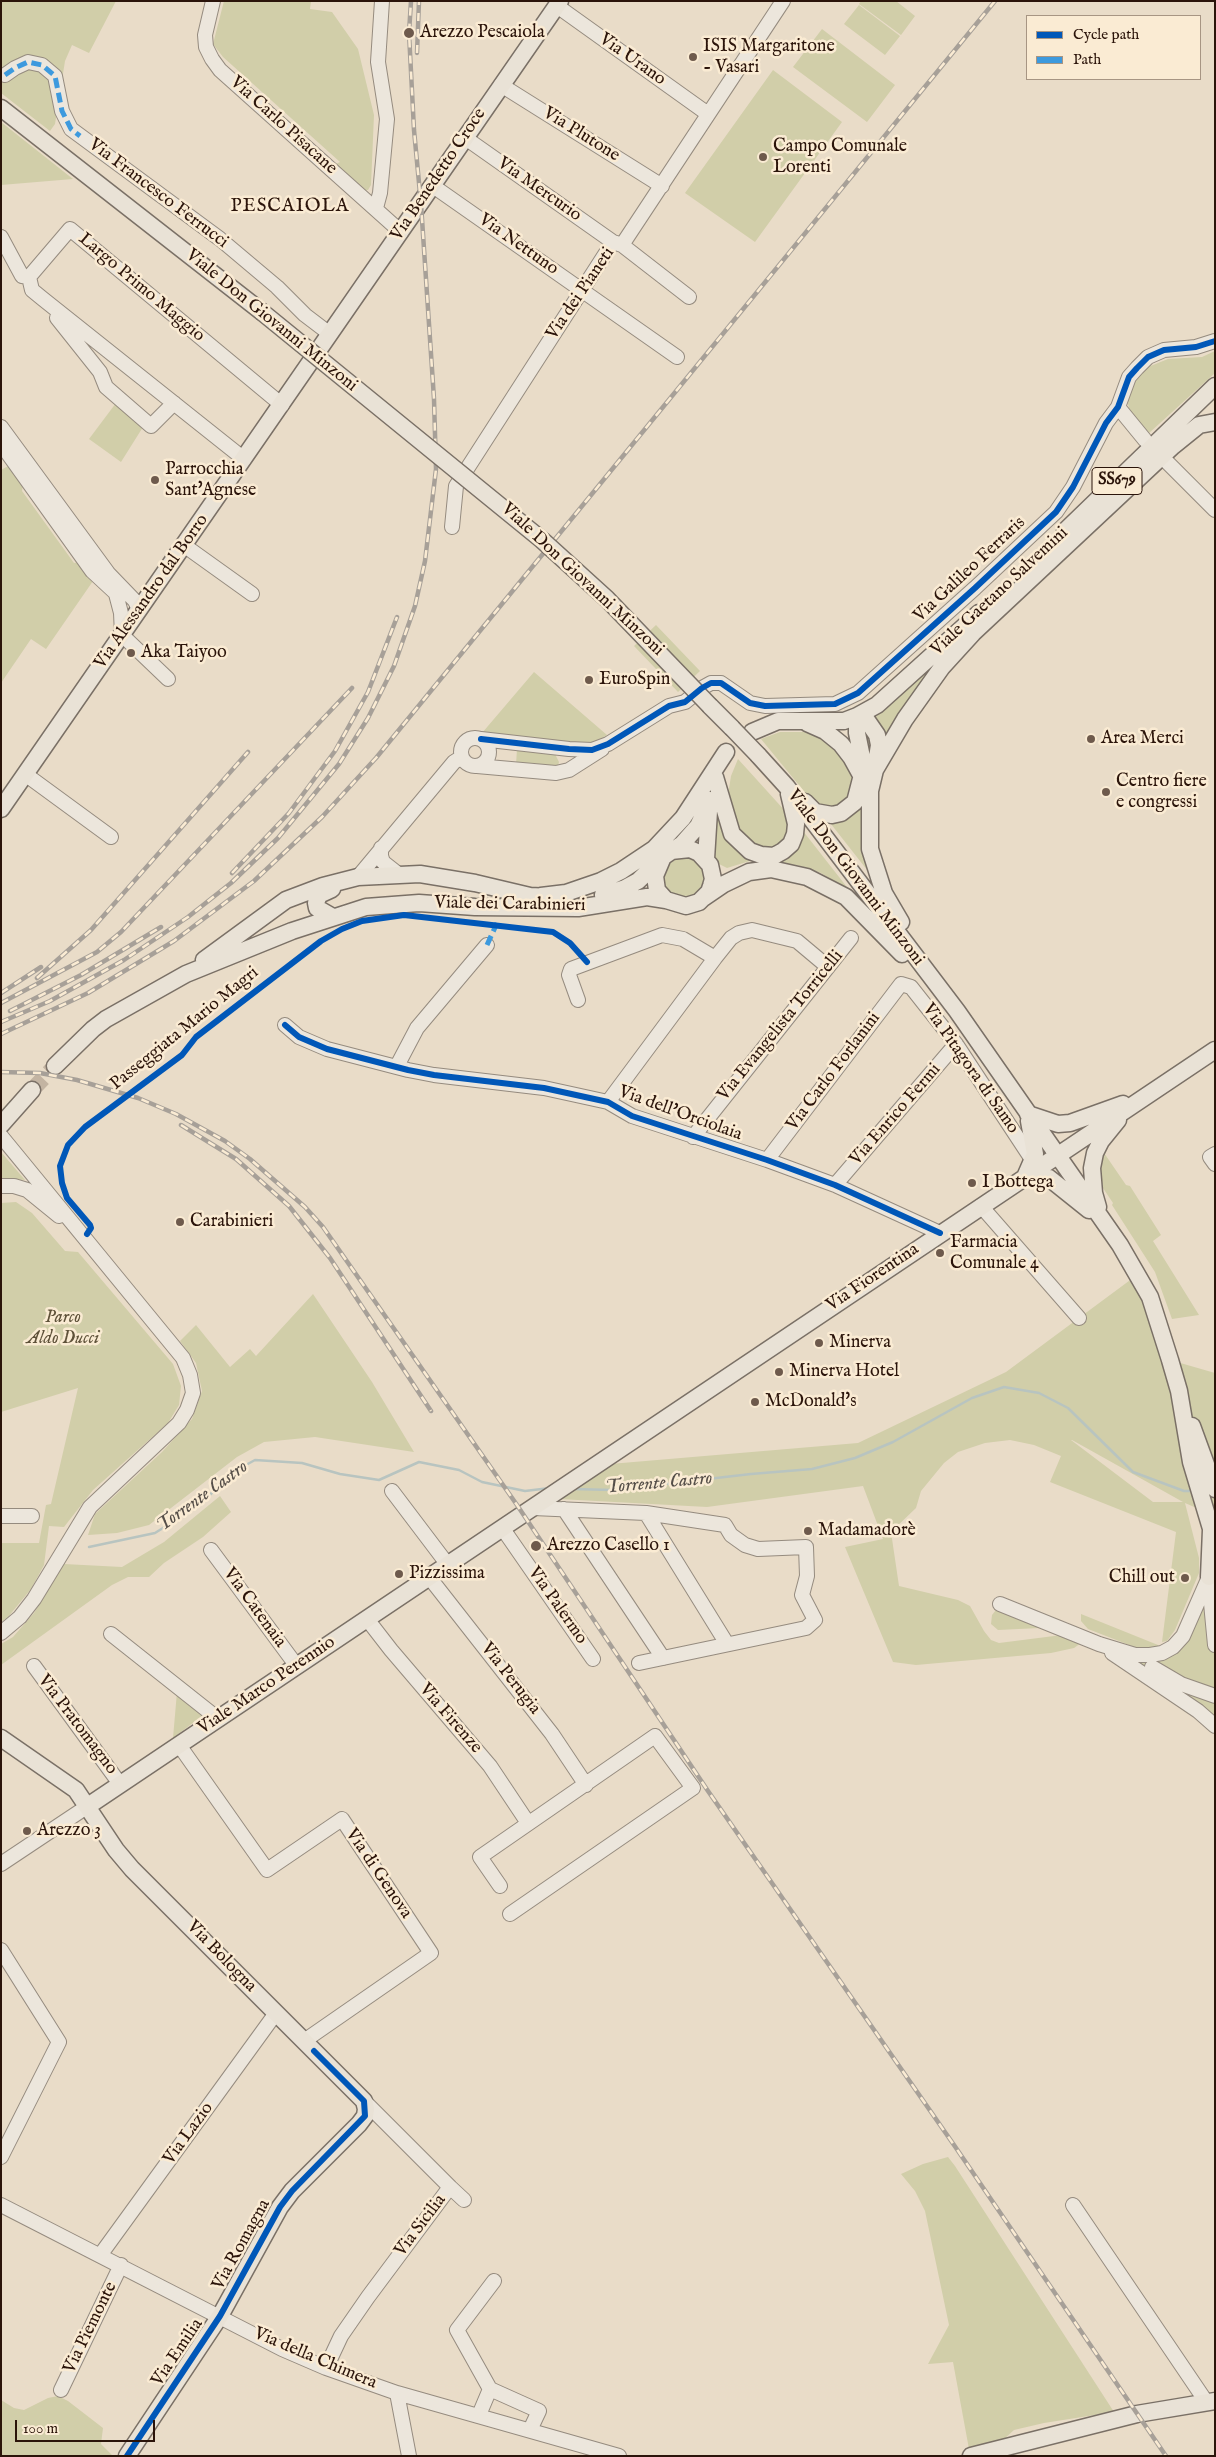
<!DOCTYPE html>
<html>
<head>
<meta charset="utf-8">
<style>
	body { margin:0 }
	#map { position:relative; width:1216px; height:2457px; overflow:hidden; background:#e9dcc8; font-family:"IM FELL English",serif }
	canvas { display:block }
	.frame { position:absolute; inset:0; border:2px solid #2b140a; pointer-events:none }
	.legend { position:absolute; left:1026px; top:15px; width:175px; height:65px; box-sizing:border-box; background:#faebd3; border:1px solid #a79583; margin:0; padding:6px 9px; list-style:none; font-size:15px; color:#2b140a }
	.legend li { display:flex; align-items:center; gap:10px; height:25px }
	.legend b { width:25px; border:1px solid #a79583 }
	.scale { position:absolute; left:15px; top:2420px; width:140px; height:22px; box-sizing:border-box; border:2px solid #2b140a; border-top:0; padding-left:6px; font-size:15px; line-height:18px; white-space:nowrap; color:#2b140a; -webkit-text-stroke:4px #faebd3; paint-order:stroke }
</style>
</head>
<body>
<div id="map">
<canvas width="1216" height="2457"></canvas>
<div class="frame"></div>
<ul class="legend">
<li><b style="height:6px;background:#0057b8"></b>Cycle path</li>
<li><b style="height:6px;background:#3d9ade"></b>Path</li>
</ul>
<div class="scale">100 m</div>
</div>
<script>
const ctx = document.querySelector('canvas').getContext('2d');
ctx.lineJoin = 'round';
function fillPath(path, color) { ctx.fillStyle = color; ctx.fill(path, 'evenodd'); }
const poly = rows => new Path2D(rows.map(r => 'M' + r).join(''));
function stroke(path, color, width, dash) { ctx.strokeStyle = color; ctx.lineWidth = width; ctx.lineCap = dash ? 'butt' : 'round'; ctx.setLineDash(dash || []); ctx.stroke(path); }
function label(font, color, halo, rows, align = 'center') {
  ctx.font = font + ' "IM FELL English",serif'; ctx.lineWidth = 5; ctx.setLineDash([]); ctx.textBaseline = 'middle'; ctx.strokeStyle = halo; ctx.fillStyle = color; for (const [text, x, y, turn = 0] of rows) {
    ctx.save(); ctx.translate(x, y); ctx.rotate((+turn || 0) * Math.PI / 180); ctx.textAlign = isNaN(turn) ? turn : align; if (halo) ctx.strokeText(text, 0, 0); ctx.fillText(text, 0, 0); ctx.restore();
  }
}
fillPath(poly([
	[1,1,116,1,89,53,72,45,65,61,55,124,50,131,1,93],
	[224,1,311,1,310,9,332,12,358,49,374,115,371,185,368,190,361,191,335,168,336,164,340,162,223,57,213,44],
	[861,1,896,1,915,16,901,35,859,4],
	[859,5,900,36,885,55,844,24],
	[822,29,895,85,867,122,793,67],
	[773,70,842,122,755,242,685,193],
	[1,122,73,179,1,185],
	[1215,351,1215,373,1148,434,1130,413,1128,404,1129,387,1143,369,1168,359,1202,357],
	[116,403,143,427,121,462,89,439],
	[10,465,23,485,22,491,74,563,79,562,93,581,46,649,31,639,1,683,1,470],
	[656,625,700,671,678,692,634,646],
	[940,660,887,743,875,717],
	[534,672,607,735,591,745,482,733],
	[863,723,873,741,875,880,827,819,853,812],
	[780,732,804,732,821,737,843,756,853,777,851,798,834,809,812,801,761,739],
	[517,749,555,754,559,762,558,766,516,765],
	[738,759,786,812,788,819,788,835,781,844,763,849,744,837,738,827,728,795,731,776],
	[720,816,753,860,727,868,717,863,714,857,714,826],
	[803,831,850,891,821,873,797,865,773,863],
	'664 878a20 20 0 1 1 40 0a20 20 0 1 1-40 0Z',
	[1102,1150,1126,1185,1130,1186,1161,1235,1153,1241,1199,1315,1172,1319,1155,1272,1112,1205,1113,1203,1103,1188,1099,1164],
	[1,1152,25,1180,1,1178],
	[16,1202,32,1213,65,1251,78,1252,173,1364,181,1386,179,1405,168,1423,93,1490,64,1527,49,1526,44,1565,31,1589,8,1617,1,1622,1,1543,39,1543,46,1505,51,1504,78,1388,1,1412,1,1203],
	[1137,1275,1170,1360,1215,1373,1215,1726,1099,1644,1135,1655,1173,1647,1201,1597,1206,1512,1185,1503,1199,1558,1199,1573,1175,1630,1167,1641,1162,1642,1176,1532,1050,1482,1061,1456,1034,1445,1010,1440,985,1443,958,1452,944,1463,921,1491,916,1508,891,1532,899,1586,958,1600,970,1606,984,1631,991,1640,999,1643,1062,1635,1081,1643,1074,1648,1051,1653,916,1665,893,1662,845,1547,883,1539,863,1486,707,1507,559,1499,610,1464,858,1443,1006,1372],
	[1071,1440,1072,1440,1183,1502,1153,1502],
	[313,1294,372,1382,414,1452,315,1437,264,1442,237,1457,149,1525,117,1533,88,1535,95,1514,162,1452,192,1419,202,1391,196,1363,180,1341,196,1325,230,1367,250,1349,256,1356],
	[220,1496,231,1512,203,1537,164,1563,149,1577,128,1577,112,1585,1,1665,1,1644,13,1637,34,1613,64,1564,122,1567,164,1542],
	[996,1610,1040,1628,998,1630,991,1624,992,1615],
	[1081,1614,1158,1645,1158,1647,1137,1648,1088,1629,1081,1621],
	[177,1692,202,1716,173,1738],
	[948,2157,955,2166,1114,2412,1044,2423,1014,2430,1003,2440,969,2449,953,2362,928,2364,949,2325,925,2211,915,2191,901,2174,923,2164],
	[58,2396,68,2401,103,2428,101,2444,113,2456,1,2456,1,2400,14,2408,24,2410,48,2398]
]), '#d1cea9');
stroke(poly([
	[573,1489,612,1490,751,1474,812,1469,855,1458,893,1442,972,1398,1004,1387,1039,1393,1068,1408,1133,1472,1184,1491,1194,1491],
	[89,1547,155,1533,198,1506,235,1471,255,1460,302,1463,340,1474,379,1480,419,1462,459,1470,482,1482,525,1491,550,1488]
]), '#b8c4c0', 2.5);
stroke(poly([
	[32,1090,55,1066]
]), '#c3b4a2', 16, [16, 8]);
const minor = poly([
	[213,1,205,35,206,47,212,59,220,70,401,232],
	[557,6,708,114],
	[5,75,15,68,28,62,42,65,55,76,62,111,71,129,220,239,277,287,305,315,330,334],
	[501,85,662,186],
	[464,137,613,242],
	[433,186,677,357],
	[376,208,380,193,387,119,378,62,382,1],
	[1,237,22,276,29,277],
	[622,245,689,297],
	[29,277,70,229,282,405],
	[29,277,32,290,43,299,244,459],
	[57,318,100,372,106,387,151,426,174,403],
	[1118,407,1145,440],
	[1,427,108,573,135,601,139,609],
	[1,444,92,571,120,597],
	[1167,462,1215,510],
	[452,527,456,486,613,242,622,245,783,1],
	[185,546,252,594],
	[116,594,121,613,122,635,168,679],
	'461 752a14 14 0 1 1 28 0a14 14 0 1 1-28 0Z',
	[481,739,569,749,592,750,608,744,669,706,685,702,702,688,711,683,721,683,750,703,765,706,835,704,858,693,975,588,1056,512,1073,487,1106,423,1118,407,1129,377,1137,368,1148,357,1164,350,1196,347,1215,341],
	[477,766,556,773,569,770,602,749],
	[25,774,111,837],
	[381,848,381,856,383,862,397,873],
	[358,877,454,762,462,757],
	[578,1000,569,975,571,969,662,935,683,939,715,958],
	[285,1025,299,1037,327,1049,408,1070,434,1075,544,1088,608,1102,632,1116,767,1160,835,1185,940,1233],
	[397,1066,417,1028,487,945],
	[608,1102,715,958,731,938,739,933,752,930,797,941,828,967],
	[1,1136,183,1358,190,1375,193,1393,187,1410,179,1423,90,1507,34,1599,20,1617,1,1633],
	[693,1137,851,938],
	[1215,1154,1210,1157,1215,1164],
	[767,1160,901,984,911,987,956,1044,1033,1161],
	[835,1185,956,1044],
	[1,1186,14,1186,27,1190,59,1216],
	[981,1206,1079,1318],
	[392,1491,448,1565],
	[533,1508,646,1513,725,1525,731,1535,745,1545,758,1549,806,1547,807,1576,802,1595,815,1620,806,1628,639,1663],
	[564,1509,663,1658],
	[646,1513,727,1644],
	[1,1516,32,1516],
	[503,1529,593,1659],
	[211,1550,296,1665],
	[429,1577,552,1734,586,1785],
	[1209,1582,1215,1645],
	[1000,1604,1099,1644,1135,1655,1150,1655,1162,1653,1173,1647,1183,1636,1209,1577],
	[367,1619,391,1650,490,1766,528,1823],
	[111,1634,217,1718],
	[1112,1653,1198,1711,1215,1726],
	[34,1666,120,1784],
	[1152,1667,1181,1684,1215,1696],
	[179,1745,267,1870,342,1819,431,1953,304,2041],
	[1,1864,88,1806],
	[500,1886,480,1857,655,1736,693,1788,510,1914],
	[1,1950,59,2042,1,2157],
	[450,2187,464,2200],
	[1,2205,282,2349,326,2368,397,2393,619,2456],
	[1073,2205,1207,2403],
	[101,2254,276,2013],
	[326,2368,341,2336,368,2297,450,2187,364,2101],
	[490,2389,539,2411,530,2430],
	[61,2390,121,2265],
	[397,2393,409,2456],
	[479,2415,490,2389,457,2330,494,2281]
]);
const major = poly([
	[1,108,262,312],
	[1065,531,1215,386],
	[710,706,732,728],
	[857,716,866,719,877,735,879,745,876,764],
	[807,723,825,731,841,744,851,757,862,777],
	[752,732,778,721,844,721,857,716,877,705,979,613],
	[758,755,787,787,957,1011,1120,1245,1150,1297,1170,1360,1179,1391,1191,1462,1215,1542],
	[715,777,732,834,750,851,761,855,774,856,783,851,791,844,795,834,796,824,789,794],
	[805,802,815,812,832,815,841,813,855,802,864,767,857,733,857,716],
	[1,809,560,1],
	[671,851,690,849,699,853,710,865,713,879,711,886,709,892,699,902,686,906,666,900,657,890,655,876,663,857,682,844,698,826,710,800],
	[706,859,709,811],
	[603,895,625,888,638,881,663,857],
	[541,896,566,893,601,881,621,871,654,849,683,818,726,752],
	[702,899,724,884,749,872,771,869,807,877,846,897,902,954],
	[331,916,317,908,316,903,319,895,332,889],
	[901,922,884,893,870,849,870,791,875,770,905,719,942,667,973,633,1173,446,1199,425,1215,422],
	[204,960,286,900,323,886,358,877,420,874,475,883,530,896,551,897],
	[55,1066,93,1029,106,1019,186,974,292,931,366,907,419,903,475,907,578,908,647,897,666,900],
	[1028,1114,1058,1124,1070,1123,1123,1104],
	[1,1125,32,1090],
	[1025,1177,1035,1154,1029,1121],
	[1026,1178,1039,1175,1049,1178,1089,1210],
	[1098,1207,1094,1193,1092,1168,1095,1153,1101,1141,1118,1120],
	[1192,1426,1215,1489],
	[1209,1577,1211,1530],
	[1,1738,76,1790,116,1850,132,1869,364,2101,366,2109,365,2116,359,2124,292,2191,280,2207,220,2316,127,2456],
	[88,1806,1215,1050],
	[971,2456,1137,2414,1215,2401]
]);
stroke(minor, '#958b7f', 16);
stroke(major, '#7a7066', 19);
stroke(minor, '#ece6dc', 14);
stroke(major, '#e9e2d6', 16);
const rail = poly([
	[417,53,419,1],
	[232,873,289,813,335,751,368,692,397,617],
	[37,978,91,930,248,752],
	[1,993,41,967],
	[1,1003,97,952,121,932,352,688],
	[10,1011,81,975,161,927],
	[1,1022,50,1001,124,960,188,917,231,883,278,838,339,764,368,718,394,666,415,606,425,561,436,469,434,399,421,204,414,130,409,33,411,1],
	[1,1034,88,993,174,941,254,881,322,817,376,758,995,1],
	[1,1072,40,1073,77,1080,138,1098,176,1114,225,1141,250,1159,305,1207,323,1227,517,1505,708,1791,954,2145,1166,2456],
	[181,1125,236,1159,289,1206,330,1258,431,1411]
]);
stroke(rail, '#a7a098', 4.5);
stroke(rail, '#faebd3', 2.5, [8]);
const majorBridge = poly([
	[262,312,542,540,607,599,710,706],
	[732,728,758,755]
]);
stroke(majorBridge, '#7a7066', 19, []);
stroke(majorBridge, '#e9e2d6', 16);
stroke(poly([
	[5,75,15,68,28,62,42,65,55,76,62,111,71,129,80,136],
	[487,945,497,923]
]), '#3d9ade', 5, [10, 5]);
stroke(poly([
	[481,739,569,749,592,750,608,744,669,706,685,702,702,688,711,683,721,683,750,703,765,706,835,704,858,693,975,588,1056,512,1073,487,1106,423,1118,407,1129,377,1137,368,1148,357,1164,350,1196,347,1215,341],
	[285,1025,299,1037,327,1049,408,1070,434,1075,544,1088,608,1102,632,1116,767,1160,835,1185,940,1233],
	[87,1234,91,1228,90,1225,67,1198,62,1183,60,1166,68,1145,85,1127,182,1055,196,1037,321,941,342,929,362,921,404,915,553,932,570,943,587,962],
	[127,2456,220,2316,280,2207,292,2191,365,2116,364,2101,314,2051]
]), '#0057b8', 6);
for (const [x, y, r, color] of [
	[409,33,6,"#6e5a4c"],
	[693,57,5,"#6e5a4c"],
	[763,157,5,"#6e5a4c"],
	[155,480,5,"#6e5a4c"],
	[131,653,5,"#6e5a4c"],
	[589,680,5,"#6e5a4c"],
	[1091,739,5,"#6e5a4c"],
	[1106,792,5,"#6e5a4c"],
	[972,1183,5,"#6e5a4c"],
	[180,1222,5,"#6e5a4c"],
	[940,1253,5,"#6e5a4c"],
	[819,1343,5,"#6e5a4c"],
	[779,1372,5,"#6e5a4c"],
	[755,1402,5,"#6e5a4c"],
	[808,1531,5,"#6e5a4c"],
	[536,1546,6,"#6e5a4c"],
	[399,1574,5,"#6e5a4c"],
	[1185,1578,5,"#6e5a4c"],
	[27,1831,5,"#6e5a4c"]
]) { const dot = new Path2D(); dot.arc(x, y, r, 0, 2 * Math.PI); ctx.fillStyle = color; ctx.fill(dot); stroke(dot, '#faebd3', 2); }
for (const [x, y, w] of [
	[1117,481,50]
]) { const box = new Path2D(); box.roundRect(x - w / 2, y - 13.5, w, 27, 4); ctx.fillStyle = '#faebd3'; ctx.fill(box); stroke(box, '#2b140a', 1); }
label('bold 16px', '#2b140a', null, [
	["SS679",1117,481]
]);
label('18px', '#2b140a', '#faebd3', [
	["Arezzo Pescaiola",420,33],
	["ISIS Margaritone",703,47],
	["- Vasari",703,68],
	["Campo Comunale",773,147],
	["Lorenti",773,168],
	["Parrocchia",165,470],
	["Sant'Agnese",165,491],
	["Aka Taiyoo",141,653],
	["EuroSpin",599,680],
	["Area Merci",1101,739],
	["Centro fiere",1116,782],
	["e congressi",1116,803],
	["I Bottega",982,1183],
	["Carabinieri",190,1222],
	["Farmacia",950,1243],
	["Comunale 4",950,1264],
	["Minerva",829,1343],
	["Minerva Hotel",789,1372],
	["McDonald's",765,1402],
	["Madamadorè",818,1531],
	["Arezzo Casello 1",547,1546],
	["Pizzissima",409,1574],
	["Chill out",1175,1578,"right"],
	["Arezzo 3",37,1831]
], 'left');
label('18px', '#2b140a', '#faebd3', [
	["Via Urano",632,60,35],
	["Via Carlo Pisacane",283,126,42],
	["Via Plutone",581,135,32],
	["Via Benedetto Croce",439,175,-56],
	["Via Mercurio",539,190,35],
	["Via Francesco Ferrucci",158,194,37],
	["Via Nettuno",518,245,35],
	["Largo Primo Maggio",141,288,40],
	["Via dei Pianeti",581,294,-56],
	["Viale Don Giovanni Minzoni",271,321,39],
	["Via Galileo Ferraris",970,570,-43],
	["Viale Don Giovanni Minzoni",582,580,43],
	["Via Alessandro dal Borro",152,592,-55],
	["Viale Gaetano Salvemini",1000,592,-43],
	["Viale Don Giovanni Minzoni",855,878,53],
	["Viale dei Carabinieri",510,905,1],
	["Via Evangelista Torricelli",781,1026,-51],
	["Passeggiata Mario Magri",185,1029,-39],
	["Via Pitagora di Samo",970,1069,55],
	["Via Carlo Forlanini",834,1072,-53],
	["Via dell'Orciolaia",680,1114,20],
	["Via Enrico Fermi",896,1115,-49],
	["Via Fiorentina",873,1278,-34],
	["Via Palermo",557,1606,55],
	["Via Catenaia",254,1608,54],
	["Via Perugia",510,1679,52],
	["Viale Marco Perennio",267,1686,-34],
	["Via Firenze",450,1719,49],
	["Via Pratomagno",77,1725,53],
	["Via di Genova",378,1874,56],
	["Via Bologna",221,1957,46],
	["Via Lazio",189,2134,-54],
	["Via Sicilia",421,2226,-53],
	["Via Romagna",242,2245,-61],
	["Via Piemonte",91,2328,-64],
	["Via Emilia",178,2353,-56],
	["Via della Chimera",315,2359,23]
]);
label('italic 18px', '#5e5139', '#faebd3', [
	["Parco",63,1318],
	["Aldo Ducci",63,1339]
]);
ctx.letterSpacing = '1px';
label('19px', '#2b140a', '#faebd3', [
	["PESCAIOLA",290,207]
]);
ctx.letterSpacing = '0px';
label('italic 19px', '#554e48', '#faebd3', [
	["Torrente Castro",659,1484,-5],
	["Torrente Castro",203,1497,-36]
]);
</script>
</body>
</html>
